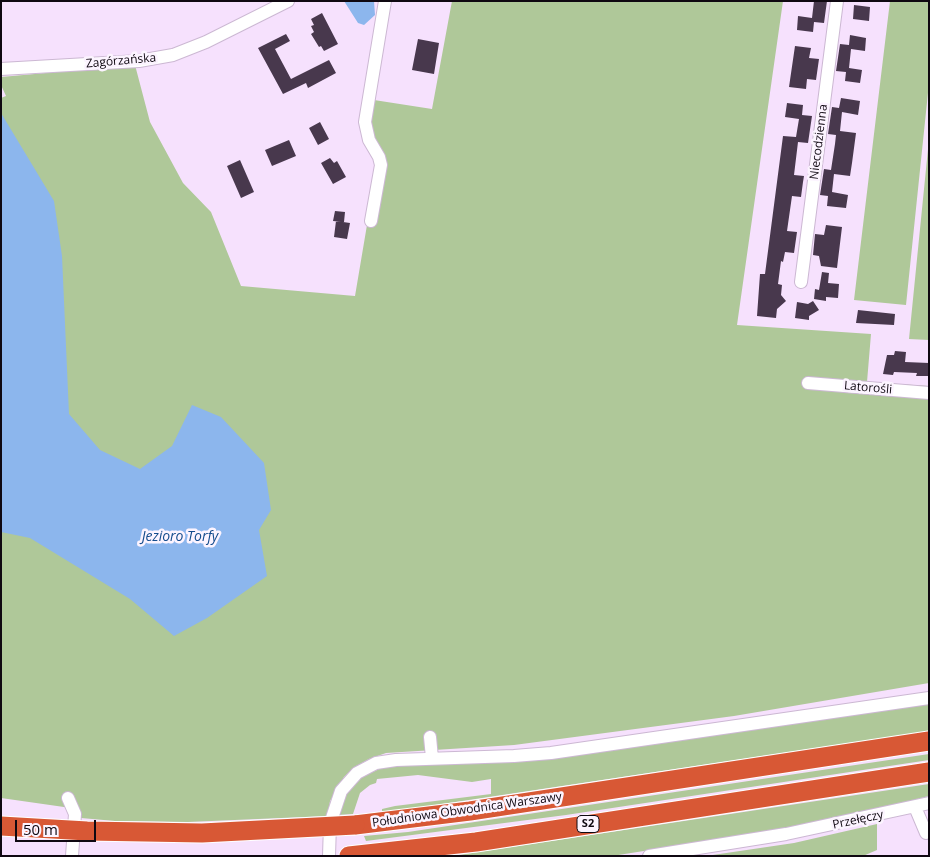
<!DOCTYPE html>
<html>
<head>
<meta charset="utf-8">
<style>
	body { margin:0 }
	#map { position:relative; width:930px; height:857px; overflow:hidden; background:#f6e1fd; font-family:"Open Sans",sans-serif }
	canvas { display:block }
	.frame { position:absolute; inset:0; border:2px solid #0f0811; pointer-events:none }
	.scale { position:absolute; left:15px; top:820px; width:81px; height:22px; box-sizing:border-box; border:2px solid #0f0811; border-top:0; padding-left:6px; font-size:15px; line-height:18px; white-space:nowrap; color:#0f0811; -webkit-text-stroke:4px #fcf4ff; paint-order:stroke }
</style>
</head>
<body>
<div id="map">
<canvas width="930" height="857"></canvas>
<div class="frame"></div>
<div class="scale">50 m</div>
</div>
<script>
const ctx = document.querySelector('canvas').getContext('2d');
ctx.lineJoin = 'round';
function fillPath(path, color) { ctx.fillStyle = color; ctx.fill(path, 'evenodd'); }
const poly = rows => new Path2D(rows.map(r => 'M' + r).join(''));
function stroke(path, color, width, dash) { ctx.strokeStyle = color; ctx.lineWidth = width; ctx.lineCap = dash ? 'butt' : 'round'; ctx.setLineDash(dash || []); ctx.stroke(path); }
function label(font, color, halo, rows, align = 'center') {
  ctx.font = font + ' "Open Sans",sans-serif'; ctx.lineWidth = 5; ctx.setLineDash([]); ctx.textBaseline = 'middle'; ctx.strokeStyle = halo; ctx.fillStyle = color; for (const [text, x, y, turn = 0] of rows) {
    ctx.save(); ctx.translate(x, y); ctx.rotate((+turn || 0) * Math.PI / 180); ctx.textAlign = isNaN(turn) ? turn : align; if (halo) ctx.strokeText(text, 0, 0); ctx.fillText(text, 0, 0); ctx.restore();
  }
}
fillPath(poly([
	[452,1,783,1,737,325,871,334,867,382,929,386,929,683,734,716,514,745,386,753,369,759,353,768,344,777,330,801,328,816,188,822,115,821,81,818,78,809,1,798,1,98,6,96,1,85,1,77,135,65,150,122,183,183,211,212,241,286,355,296,367,225,373,227,376,147,370,119,374,100,432,109],
	[890,1,929,1,929,83,906,305,854,300],
	[929,139,929,340,909,339],
	[929,702,929,731,382,813,382,809,395,806,491,794,491,779,472,782,418,775,377,779,376,783,370,785,360,793,353,814,337,815,342,801,350,787,361,777,386,766,435,762],
	[929,754,929,760,566,815,366,841,364,836,408,832],
	[929,784,929,796,834,821,612,856,452,856],
	[877,824,877,850,863,856,706,856,794,843]
]), '#afc899');
fillPath(poly([
	[344,1,374,1,375,15,364,25,358,23],
	[1,113,54,201,62,256,69,414,100,450,140,469,172,446,192,405,221,417,264,463,271,510,259,530,267,576,207,618,174,636,130,599,30,538,1,532]
]), '#8cb6ed');
fillPath(poly([
	[814,1,827,1,824,23,814,22,813,32,797,30,798,16,812,18],
	[854,5,870,7,869,21,853,19],
	[322,13,338,44,324,51,321,46,319,47,311,34,314,32,311,26,314,25,311,19],
	[286,34,290,41,275,49,291,79,329,60,336,73,308,88,306,83,283,94,258,48],
	[850,35,866,38,865,51,851,49,849,68,862,70,860,83,845,81,846,72,836,71,840,44,849,45],
	[418,39,439,43,434,74,412,70],
	[795,46,811,48,809,58,819,59,816,80,807,79,806,89,789,87],
	[841,98,860,101,858,115,842,112,840,131,856,133,852,163,850,176,834,174,832,192,848,195,846,208,827,206,828,196,820,195,824,169,831,170,835,144,836,135,828,134,832,107,839,108],
	[787,103,803,105,802,115,812,116,808,143,798,142,794,175,804,176,803,182,801,197,792,196,787,231,797,232,794,253,785,252,783,262,781,261,778,284,782,285,781,295,786,301,777,309,776,318,757,316,760,274,765,274,783,136,796,137,799,119,785,117],
	[320,122,329,139,318,145,309,128],
	[289,140,296,156,272,166,265,150],
	[330,158,334,163,337,161,346,177,333,184,321,163],
	[240,160,254,192,241,198,227,166],
	[335,211,345,212,344,222,333,221],
	[336,221,350,223,347,239,334,237],
	[826,225,842,227,837,268,821,266,819,256,813,255,815,234,824,235],
	[822,272,829,273,828,283,839,284,838,298,826,297,826,301,814,299,815,289,819,290],
	[813,301,819,310,809,316,809,320,795,318,797,302,808,304],
	[858,310,895,314,894,325,856,323],
	[895,351,906,352,905,362,929,363,929,376,916,376,917,373,894,372,893,375,883,374,887,355,894,355]
]), '#48384d');
const minor = poly([
	[1,69,139,61,173,55,206,42,288,1],
	[371,221,381,165,379,157,369,140,365,122,385,1],
	[801,282,837,1],
	[808,383,929,393],
	[430,737,432,758],
	[68,798,75,814,72,856],
	[915,807,926,833],
	[329,856,330,824,341,791,357,773,376,763,396,760,514,756,551,753,929,698],
	[649,856,786,834,929,803]
]);
const highway = poly([
	[355,825,470,811,929,741],
	[349,856,476,842,929,772]
]);
stroke(minor, '#ccb8d3', 14);
stroke(highway, '#fff', 21);
stroke(minor, '#fff', 12);
stroke(highway, '#d85835', 19);
const highwayBridge = poly([
	[1,826,87,831,202,833,355,825]
]);
stroke(highwayBridge, '#fff', 21, []);
stroke(highwayBridge, '#d85835', 19);
for (const [x, y, w] of [
	[588,824,22]
]) { const box = new Path2D(); box.roundRect(x - w / 2, y - 8.5, w, 17, 4); ctx.fillStyle = '#fcf4ff'; ctx.fill(box); stroke(box, '#0f0811', 1); }
label('bold 11px', '#0f0811', null, [
	["S2",588,824]
]);
label('12px', '#0f0811', '#fcf4ff', [
	["Zagórzańska",121,61,-5],
	["Niecodzienna",819,142,-83],
	["Latorośli",868,388,5],
	["Południowa Obwodnica Warszawy",467,810,-8],
	["Przełęczy",858,820,-12]
]);
label('italic 14px', '#144c8d', '#fcf4ff', [
	["Jezioro Torfy",180,537]
]);
</script>
</body>
</html>
